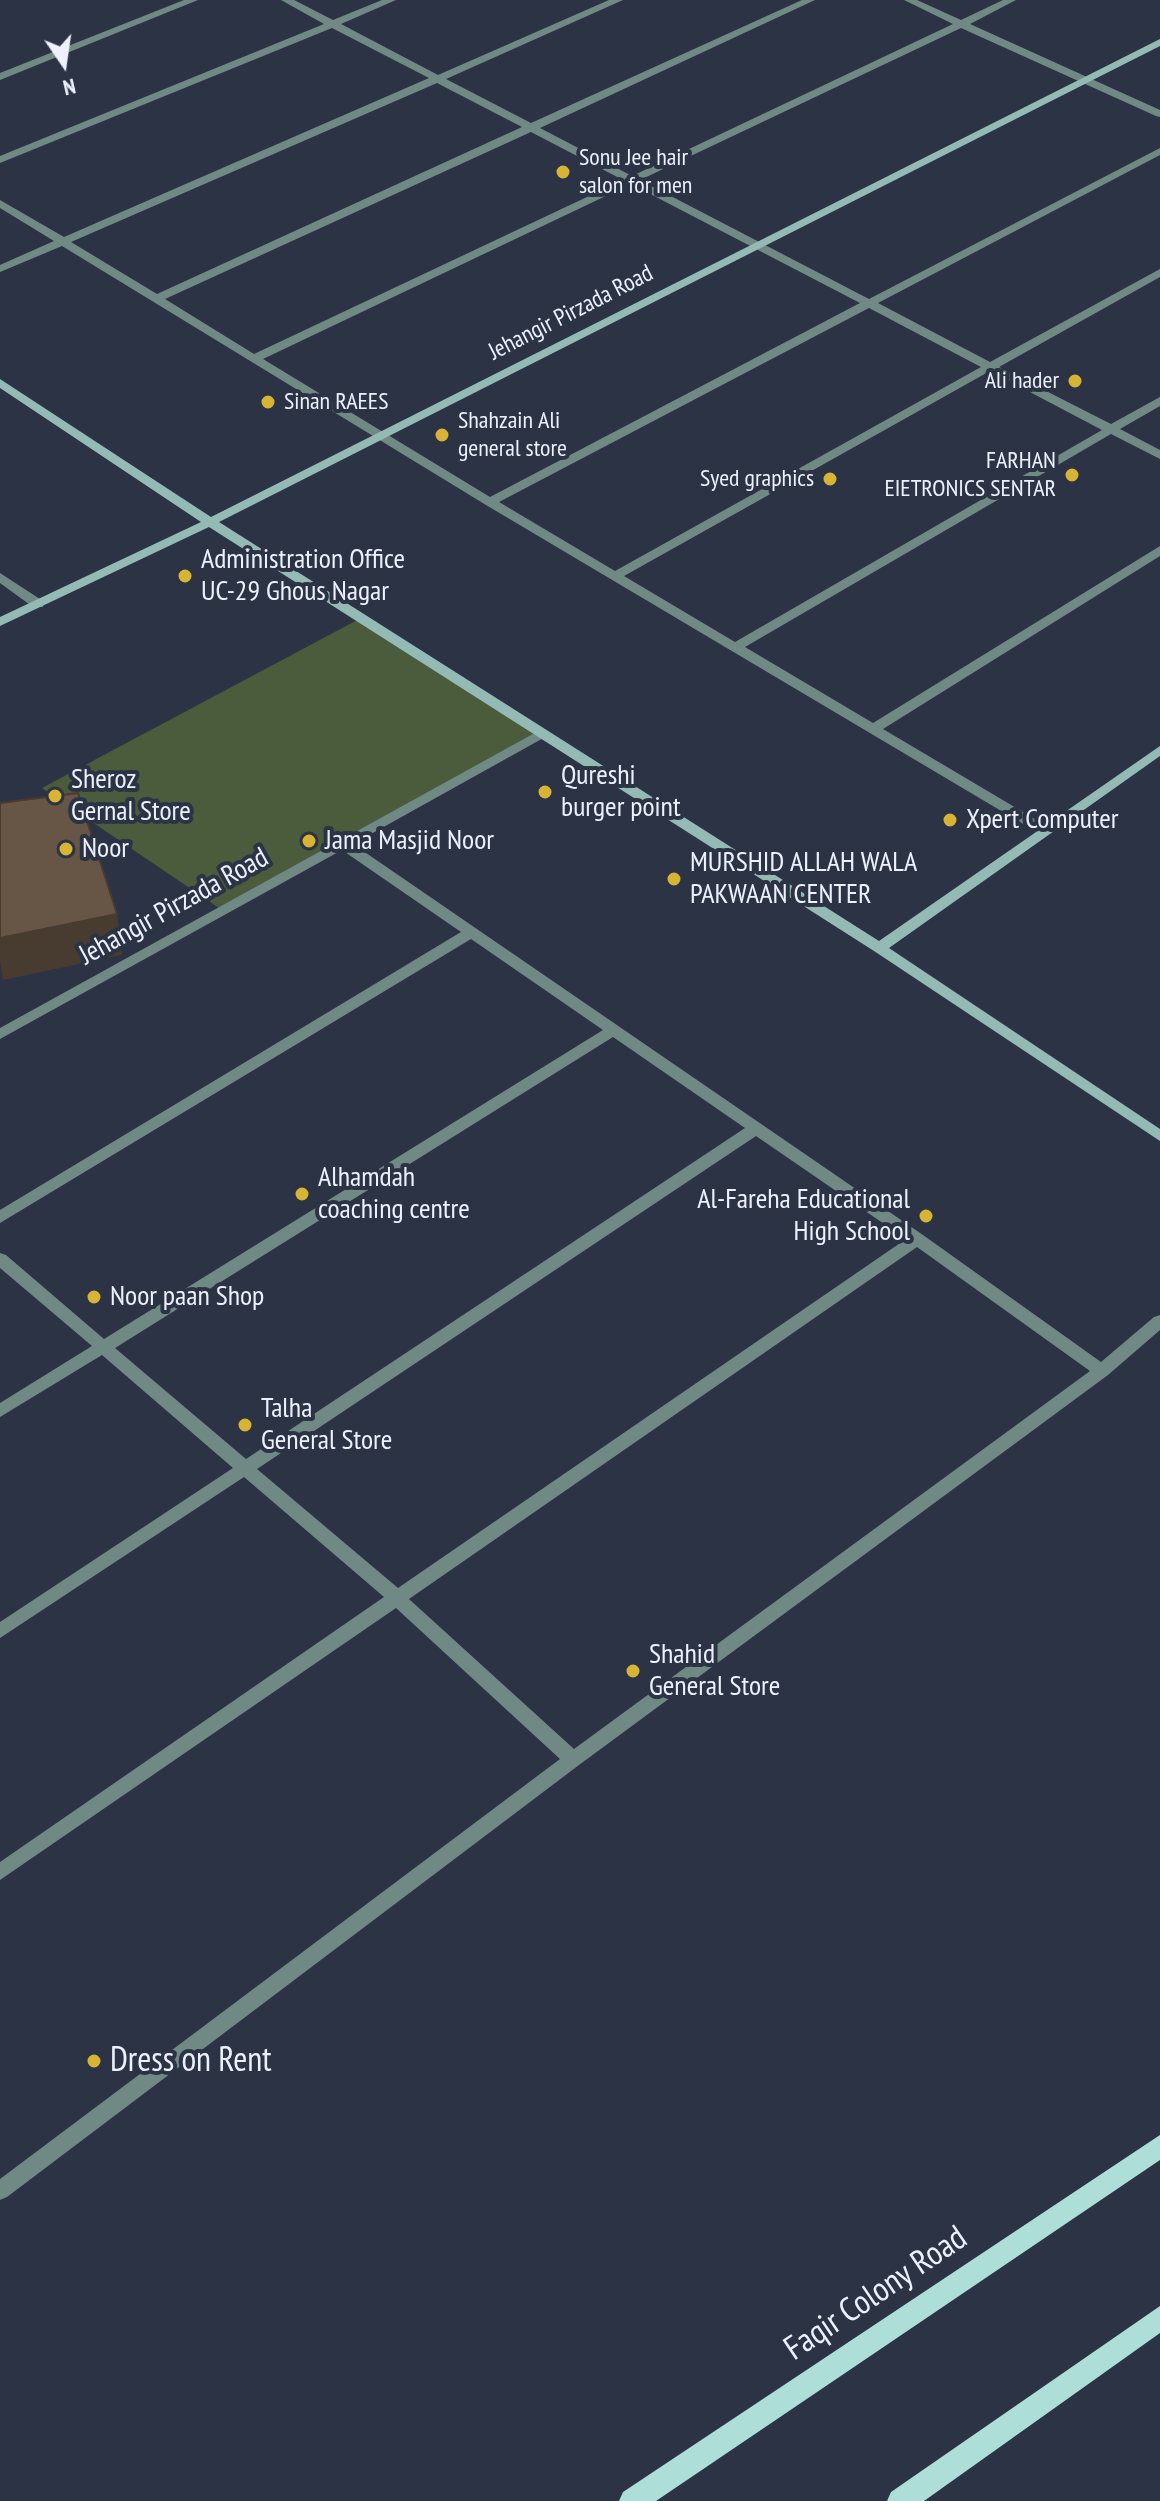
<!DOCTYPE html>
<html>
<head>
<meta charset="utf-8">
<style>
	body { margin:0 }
	#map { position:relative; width:1160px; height:2501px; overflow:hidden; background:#2c3345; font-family:"PT Sans Narrow",sans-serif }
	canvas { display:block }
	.north { position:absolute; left:24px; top:24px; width:80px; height:80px; -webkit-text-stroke:6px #2c3345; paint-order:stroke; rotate:167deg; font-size:22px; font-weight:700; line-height:32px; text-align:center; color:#ecf1fd }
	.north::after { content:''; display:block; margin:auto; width:28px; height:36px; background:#ecf1fd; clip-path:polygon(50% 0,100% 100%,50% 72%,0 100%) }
</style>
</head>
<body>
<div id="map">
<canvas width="1160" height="2501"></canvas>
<div class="north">N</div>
</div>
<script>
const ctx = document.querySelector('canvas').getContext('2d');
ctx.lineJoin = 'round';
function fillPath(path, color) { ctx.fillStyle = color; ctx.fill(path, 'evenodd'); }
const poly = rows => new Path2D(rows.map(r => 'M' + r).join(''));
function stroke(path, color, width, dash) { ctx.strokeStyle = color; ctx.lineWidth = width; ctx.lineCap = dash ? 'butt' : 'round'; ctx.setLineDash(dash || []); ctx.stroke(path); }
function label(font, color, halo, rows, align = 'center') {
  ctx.font = font + ' "PT Sans Narrow",sans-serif'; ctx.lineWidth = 8; ctx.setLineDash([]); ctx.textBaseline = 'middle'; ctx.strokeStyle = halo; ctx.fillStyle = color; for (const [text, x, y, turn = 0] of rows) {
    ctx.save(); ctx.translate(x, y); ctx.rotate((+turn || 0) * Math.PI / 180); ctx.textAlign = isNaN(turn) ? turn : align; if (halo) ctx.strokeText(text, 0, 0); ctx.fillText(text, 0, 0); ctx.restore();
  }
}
fillPath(poly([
	[361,618,542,733,222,910,42,788]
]), '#4b5c3d');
fillPath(poly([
	[184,0,198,0,0,80,0,73,184,0],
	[281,0,294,0,333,20,382,0,396,0,341,24,438,75,609,0,623,0,446,79,531,123,802,0,815,0,540,128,632,176,953,24,904,0,917,0,961,20,1003,0,1016,0,970,24,1160,110,1160,117,1156,116,961,28,640,180,869,299,1160,148,1160,155,878,303,990,362,1160,269,1160,277,999,367,1111,424,1160,397,1160,406,1120,429,1160,450,1160,459,1111,434,745,647,873,723,1160,546,1160,556,883,729,1050,828,1052,831,1050,834,1040,834,486,505,62,246,0,272,0,265,54,241,0,208,0,200,64,237,429,78,332,28,0,163,0,156,324,24,281,0],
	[437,83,522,127,157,294,71,242,437,83],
	[531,132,623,180,254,354,165,299,531,132],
	[631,184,860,303,490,497,263,359,631,184],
	[869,308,981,367,615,571,499,502,869,308],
	[990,371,1102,430,735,642,624,576,990,371],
	[0,573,43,601,43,607,33,607,0,583,0,573],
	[542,729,549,733,547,736,353,844,923,1235,1101,1362,1154,1317,1160,1315,1160,1330,1108,1375,579,1765,7,2197,0,2200,0,2179,560,1759,396,1608,0,1880,0,1862,384,1597,244,1477,0,1638,0,1622,233,1468,102,1355,0,1417,0,1403,92,1346,0,1268,0,1253,6,1255,104,1339,603,1030,471,939,0,1223,0,1210,461,932,342,850,0,1039,0,1028,542,729],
	[613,1037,745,1128,246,1459,115,1348,613,1037],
	[756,1136,906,1239,398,1588,257,1469,756,1136],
	[917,1247,1090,1371,574,1749,409,1599,917,1247]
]), '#718985');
fillPath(poly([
	[1160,39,1160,46,219,522,879,941,1160,746,1160,756,889,948,1160,1129,1160,1141,874,951,209,527,0,626,0,617,201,522,0,388,0,379,211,517,1160,39]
]), '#93bab4');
fillPath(poly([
	[1160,2135,1160,2160,656,2501,619,2501,623,2492,1160,2135],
	[1160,2306,1160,2333,924,2501,887,2501,891,2492,1160,2306]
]), '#addfd8');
fillPath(poly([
	[117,914,122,955,3,980,0,962,0,938]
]), '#483c31');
const building = poly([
	[78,793,117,914,0,938,0,803,78,793]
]);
fillPath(building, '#675546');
stroke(building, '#483c31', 2);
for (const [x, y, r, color] of [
	[563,172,8,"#d8b434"],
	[1075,381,8,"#d8b434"],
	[268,402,8,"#d8b434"],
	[442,435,8,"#d8b434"],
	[1072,475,8,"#d8b434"],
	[830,479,8,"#d8b434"],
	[185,576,8,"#d8b434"],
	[545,792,8,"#d8b434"],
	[55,796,8,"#d8b434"],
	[950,820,8,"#d8b434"],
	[309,841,8,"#d8b434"],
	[66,849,8,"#d8b434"],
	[674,879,8,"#d8b434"],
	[302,1194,8,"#d8b434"],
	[926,1216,8,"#d8b434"],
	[94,1297,8,"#d8b434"],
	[245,1425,8,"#d8b434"],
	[633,1671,8,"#d8b434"],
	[94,2061,8,"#d8b434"]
]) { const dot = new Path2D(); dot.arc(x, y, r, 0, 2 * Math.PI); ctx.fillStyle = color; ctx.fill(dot); stroke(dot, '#2c3345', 3); }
label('24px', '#ecf1fd', '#2c3345', [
	["Sonu Jee hair",579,158],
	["salon for men",579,186],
	["Ali hader",1059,381,"right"],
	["Sinan RAEES",284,402],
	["Shahzain Ali",458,421],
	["general store",458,449],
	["FARHAN",1056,461,"right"],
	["EIETRONICS SENTAR",1056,489,"right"],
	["Syed graphics",814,479,"right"]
], 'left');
label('24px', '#ecf1fd', '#2c3345', [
	["Jehangir Pirzada Road",571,313,-27]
]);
label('28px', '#ecf1fd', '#2c3345', [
	["Administration Office",201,560],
	["UC-29 Ghous Nagar",201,592],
	["Qureshi",561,776],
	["burger point",561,808],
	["Sheroz",71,780],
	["Gernal Store",71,812],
	["Xpert Computer",966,820],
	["Jama Masjid Noor",325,841],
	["Noor",82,849],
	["MURSHID ALLAH WALA",690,863],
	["PAKWAAN CENTER",690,895],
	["Alhamdah",318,1178],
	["coaching centre",318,1210],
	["Al-Fareha Educational",910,1200,"right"],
	["High School",910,1232,"right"],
	["Noor paan Shop",110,1297],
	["Talha",261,1409],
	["General Store",261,1441],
	["Shahid",649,1655],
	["General Store",649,1687]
], 'left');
label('28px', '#ecf1fd', '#2c3345', [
	["Jehangir Pirzada Road",174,907,-29]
]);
label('34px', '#ecf1fd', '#2c3345', [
	["Dress on Rent",110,2061]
], 'left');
label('34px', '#ecf1fd', '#2c3345', [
	["Faqir Colony Road",876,2294,-34]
]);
</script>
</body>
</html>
